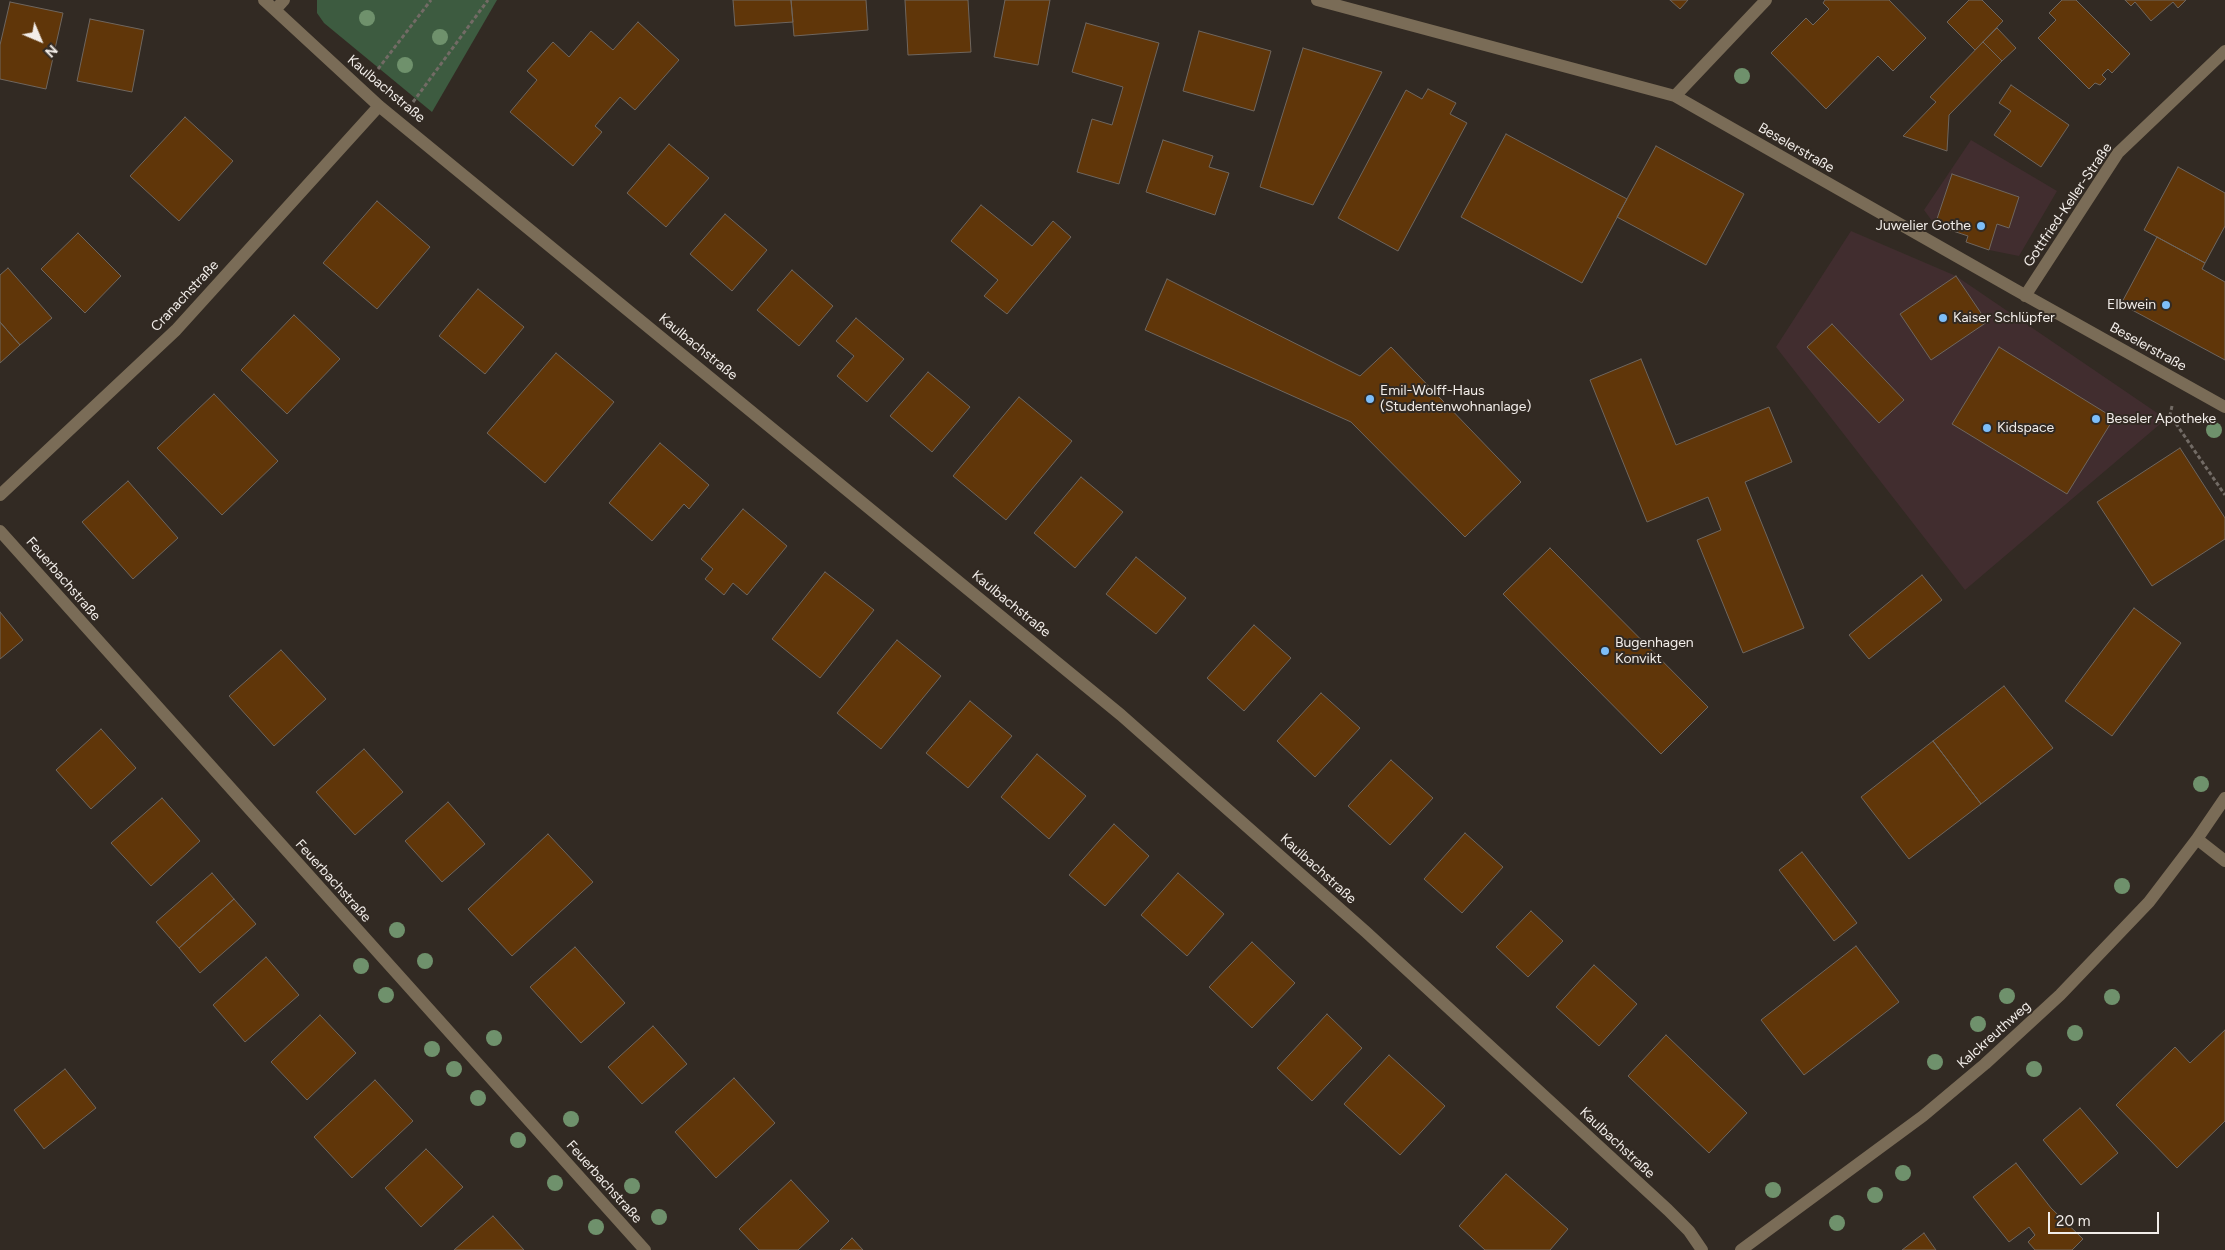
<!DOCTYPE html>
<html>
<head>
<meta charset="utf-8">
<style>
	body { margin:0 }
	#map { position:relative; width:2225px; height:1250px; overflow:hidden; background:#322a23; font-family:Figtree,sans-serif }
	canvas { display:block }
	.north { position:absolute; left:15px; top:15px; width:50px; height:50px; -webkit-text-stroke:4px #322a23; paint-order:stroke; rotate:135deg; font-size:14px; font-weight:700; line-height:20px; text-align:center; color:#f2ede9 }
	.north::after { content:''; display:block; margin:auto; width:18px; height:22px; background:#f2ede9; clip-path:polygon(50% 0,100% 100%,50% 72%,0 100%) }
	.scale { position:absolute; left:2048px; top:1212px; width:111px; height:22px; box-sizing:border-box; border:2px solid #f2ede9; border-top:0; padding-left:6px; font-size:15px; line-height:18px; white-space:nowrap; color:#f2ede9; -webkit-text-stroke:4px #322a23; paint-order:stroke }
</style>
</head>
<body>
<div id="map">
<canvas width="2225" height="1250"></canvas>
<div class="north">N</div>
<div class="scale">20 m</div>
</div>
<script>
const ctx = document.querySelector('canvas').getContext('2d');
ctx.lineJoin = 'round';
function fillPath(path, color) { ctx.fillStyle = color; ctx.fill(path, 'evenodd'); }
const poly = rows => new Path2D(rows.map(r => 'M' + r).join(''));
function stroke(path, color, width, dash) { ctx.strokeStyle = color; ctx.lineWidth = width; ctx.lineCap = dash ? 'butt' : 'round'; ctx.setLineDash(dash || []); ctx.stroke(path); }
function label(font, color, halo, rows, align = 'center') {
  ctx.font = font + ' Figtree,sans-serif'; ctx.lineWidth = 4; ctx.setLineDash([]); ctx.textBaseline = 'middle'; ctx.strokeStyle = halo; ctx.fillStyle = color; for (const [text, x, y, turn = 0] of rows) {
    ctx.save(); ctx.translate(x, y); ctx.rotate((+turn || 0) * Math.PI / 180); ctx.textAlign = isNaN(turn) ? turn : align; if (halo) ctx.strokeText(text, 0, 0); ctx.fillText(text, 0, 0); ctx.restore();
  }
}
fillPath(poly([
	[1971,140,2057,191,2019,256,1989,250,1966,242,1968,236,1935,225,1924,210],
	[1851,231,1956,276,2166,419,1965,590,1776,347]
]), '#412d2f');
fillPath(poly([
	[317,0,497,0,432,112,324,23,317,13]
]), '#3d5b40');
const building = poly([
	[733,0,791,0,793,22,735,26,733,0],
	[791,0,866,0,868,30,794,36,791,0],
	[905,0,968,0,971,52,908,55,905,0],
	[1005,0,1050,0,1038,65,994,57,1005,0],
	[1670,0,1688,0,1680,9,1670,0],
	[1825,0,1889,0,1926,38,1893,71,1878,56,1826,109,1771,53,1806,18,1813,25,1829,9,1823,3,1825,0],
	[1969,0,1982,0,2003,21,1975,50,1947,22,1969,0],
	[2062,0,2076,0,2130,54,2112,73,2108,69,2102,75,2106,79,2100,85,2095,83,2089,89,2038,38,2056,20,2049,13,2062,0],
	[2125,0,2186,0,2178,8,2173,2,2151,21,2135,2,2131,6,2125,0],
	[10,2,63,13,46,89,0,79,0,45,10,2],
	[90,19,144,30,132,92,77,81,90,19],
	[638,22,679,60,635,110,620,97,595,126,602,132,573,166,510,112,537,80,527,71,553,42,569,57,591,31,613,50,638,22],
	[1086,23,1159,43,1119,184,1077,172,1092,119,1112,125,1123,87,1072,72,1086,23],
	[1997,28,2016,48,2002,61,1983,42,1997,28],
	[1199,31,1271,51,1254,111,1183,91,1199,31],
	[1983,42,2002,61,1949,115,1947,151,1903,136,1936,102,1930,97,1983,42],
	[1303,48,1382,72,1313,205,1260,187,1303,48],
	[2011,85,2069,125,2041,167,1994,135,2011,111,1999,103,2011,85],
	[1428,89,1456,103,1450,114,1467,123,1398,251,1338,218,1406,90,1422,99,1428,89],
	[185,117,233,161,179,221,130,176,185,117],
	[1506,134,1627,199,1582,283,1461,217,1506,134],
	[1163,140,1213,156,1209,167,1229,173,1215,215,1146,192,1163,140],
	[669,144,709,178,666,227,627,193,669,144],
	[1656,146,1744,194,1706,265,1617,217,1656,146],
	[2178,167,2225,193,2225,226,2205,263,2144,230,2178,167],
	[1952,174,2019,197,2009,228,1997,224,1989,250,1966,242,1968,236,1935,225,1952,174],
	[377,201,430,247,377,309,323,263,377,201],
	[981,205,1032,246,1053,221,1071,237,1007,314,984,296,998,280,951,241,981,205],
	[725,214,767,250,732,291,690,254,725,214],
	[78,233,121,276,85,313,41,269,78,233],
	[2157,237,2205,263,2202,269,2225,282,2225,360,2121,304,2157,237],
	[8,268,52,318,20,345,0,322,0,275,8,268],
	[792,270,833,306,799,346,757,310,792,270],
	[1956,276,1987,322,1931,360,1900,314,1956,276],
	[1167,279,1360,376,1391,347,1521,482,1465,537,1351,422,1145,330,1167,279],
	[478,289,524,327,485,374,439,336,478,289],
	[294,315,340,359,287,414,241,370,294,315],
	[856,318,904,359,867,402,837,376,854,356,836,341,856,318],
	[0,322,20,345,0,363,0,322],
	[1832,324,1904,400,1879,423,1807,347,1832,324],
	[1999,347,2114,418,2067,494,1952,424,1999,347],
	[556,353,614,402,545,483,487,433,556,353],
	[1641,359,1676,445,1769,407,1792,462,1745,482,1804,628,1743,653,1697,540,1721,530,1708,497,1647,522,1590,380,1641,359],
	[928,372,970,407,932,452,890,416,928,372],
	[214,394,278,461,222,515,157,448,214,394],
	[1019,397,1072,441,1006,520,953,476,1019,397],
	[660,443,709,485,689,509,684,504,652,541,609,503,660,443],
	[2180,448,2225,518,2225,539,2152,586,2097,502,2180,448],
	[1081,477,1123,512,1075,568,1034,533,1081,477],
	[128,481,178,538,133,579,82,522,128,481],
	[743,509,787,546,747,595,733,583,724,595,705,579,713,569,701,559,743,509],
	[1550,548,1708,707,1661,754,1503,594,1550,548],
	[1136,557,1186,598,1156,634,1106,594,1136,557],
	[825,572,874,610,820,678,772,639,825,572],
	[1922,575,1942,600,1869,659,1849,635,1922,575],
	[2134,608,2181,643,2112,736,2065,701,2134,608],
	[0,612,23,640,0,659,0,612],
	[1254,625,1291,658,1244,711,1207,678,1254,625],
	[897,640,941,676,881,749,837,713,897,640],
	[281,650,326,699,274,746,229,696,281,650],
	[2004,686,2053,748,1981,804,1933,741,2004,686],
	[1321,693,1360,728,1315,777,1277,741,1321,693],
	[970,701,1012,736,968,788,926,753,970,701],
	[101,729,136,768,91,809,56,770,101,729],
	[1933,741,1981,804,1909,859,1861,797,1933,741],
	[364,749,403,792,355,835,316,792,364,749],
	[1037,754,1086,796,1049,839,1001,797,1037,754],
	[1391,760,1433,798,1390,845,1348,806,1391,760],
	[162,798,200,841,151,886,111,843,162,798],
	[448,802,485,844,442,882,405,841,448,802],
	[1114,824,1149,856,1105,906,1069,875,1114,824],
	[1465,833,1503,867,1462,913,1424,879,1465,833],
	[548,834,593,882,512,956,468,909,548,834],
	[1802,852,1857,923,1834,941,1779,870,1802,852],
	[212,873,234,899,179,948,156,922,212,873],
	[1178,873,1224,914,1187,956,1141,915,1178,873],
	[234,899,256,924,200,973,179,948,234,899],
	[1531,911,1563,941,1528,977,1496,947,1531,911],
	[1252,942,1295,983,1252,1028,1209,987,1252,942],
	[1856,946,1899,1002,1804,1075,1761,1020,1856,946],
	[575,947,625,1003,581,1043,530,987,575,947],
	[266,957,299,995,245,1042,213,1005,266,957],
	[1594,965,1637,1004,1599,1046,1556,1007,1594,965],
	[1327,1014,1362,1048,1312,1101,1277,1068,1327,1014],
	[320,1015,356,1053,307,1100,271,1062,320,1015],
	[653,1026,687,1064,642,1104,608,1067,653,1026],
	[2225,1030,2225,1121,2177,1168,2116,1105,2175,1047,2190,1063,2225,1030],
	[1666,1035,1747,1113,1709,1153,1628,1076,1666,1035],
	[1389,1055,1445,1106,1400,1155,1344,1104,1389,1055],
	[65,1069,96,1108,44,1149,14,1110,65,1069],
	[734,1078,775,1123,716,1178,675,1132,734,1078],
	[375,1080,413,1121,352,1178,314,1137,375,1080],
	[2080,1108,2118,1153,2081,1185,2043,1140,2080,1108],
	[426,1149,463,1187,421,1227,385,1188,426,1149],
	[2016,1163,2051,1208,2083,1239,2072,1250,2035,1250,2028,1242,2035,1235,2029,1227,2009,1242,1973,1197,2016,1163],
	[1506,1174,1568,1229,1550,1250,1485,1250,1459,1226,1506,1174],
	[791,1180,829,1221,798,1250,759,1250,739,1229,791,1180],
	[493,1216,524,1250,454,1250,493,1216],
	[1924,1233,1936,1250,1902,1250,1924,1233],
	[852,1238,863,1250,840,1250,852,1238]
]);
fillPath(building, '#603609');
stroke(building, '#6f665e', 1);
stroke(poly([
	[378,69,431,0],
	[413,102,488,0],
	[2172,406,2170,415,2225,495]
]), '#726b65', 3, [4, 2.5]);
stroke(poly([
	[264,0,275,10,284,0],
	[1317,0,1675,96,2014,289,2225,407],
	[275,10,379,106,1121,715,1366,932,1668,1210,1689,1231,1702,1250],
	[1675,96,1766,0],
	[2025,296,2118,153,2225,51],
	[0,495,176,330,379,106],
	[0,531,645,1250],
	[2197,839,2225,861],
	[1741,1250,1923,1116,1985,1064,2060,995,2149,902,2197,839,2225,798]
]), '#7a6c57', 12);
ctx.fillStyle = '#6f916c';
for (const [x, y] of [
	[367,18],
	[440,37],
	[405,65],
	[1742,76],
	[2214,430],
	[2201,784],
	[2122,886],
	[397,930],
	[425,961],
	[361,966],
	[386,995],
	[2007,996],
	[2112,997],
	[1978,1024],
	[2075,1033],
	[494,1038],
	[432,1049],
	[1935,1062],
	[454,1069],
	[2034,1069],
	[478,1098],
	[571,1119],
	[518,1140],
	[1903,1173],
	[555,1183],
	[632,1186],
	[1773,1190],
	[1875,1195],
	[659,1217],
	[1837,1223],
	[596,1227]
]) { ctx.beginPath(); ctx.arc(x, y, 8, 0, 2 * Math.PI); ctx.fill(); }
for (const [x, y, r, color] of [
	[1981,226,5,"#7dbef9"],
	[2166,305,5,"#7dbef9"],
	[1943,318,5,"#7dbef9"],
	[1370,399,5,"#7dbef9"],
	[2096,419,5,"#7dbef9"],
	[1987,428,5,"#7dbef9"],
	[1605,651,5,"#7dbef9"]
]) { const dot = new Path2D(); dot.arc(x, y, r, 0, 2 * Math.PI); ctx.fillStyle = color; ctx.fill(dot); stroke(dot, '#322a23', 2); }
label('14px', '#f2ede9', '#322a23', [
	["Kaulbachstraße",386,89,40],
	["Beselerstraße",1796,148,30],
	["Gottfried-Keller-Straße",2068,205,-56],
	["Cranachstraße",185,296,-47],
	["Kaulbachstraße",698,347,39],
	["Beselerstraße",2148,347,29],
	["Feuerbachstraße",63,579,49],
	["Kaulbachstraße",1011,604,39],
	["Kaulbachstraße",1318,869,42],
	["Feuerbachstraße",333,881,48],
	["Kalckreuthweg",1994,1035,-42],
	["Kaulbachstraße",1617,1143,43],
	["Feuerbachstraße",604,1182,48]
]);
label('14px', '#f2ede9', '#322a23', [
	["Juwelier Gothe",1971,226,"right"],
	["Elbwein",2156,305,"right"],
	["Kaiser Schlüpfer",1953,318],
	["Emil-Wolff-Haus",1380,391],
	["(Studentenwohnanlage)",1380,407],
	["Beseler Apotheke",2106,419],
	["Kidspace",1997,428],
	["Bugenhagen",1615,643],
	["Konvikt",1615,659]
], 'left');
</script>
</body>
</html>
